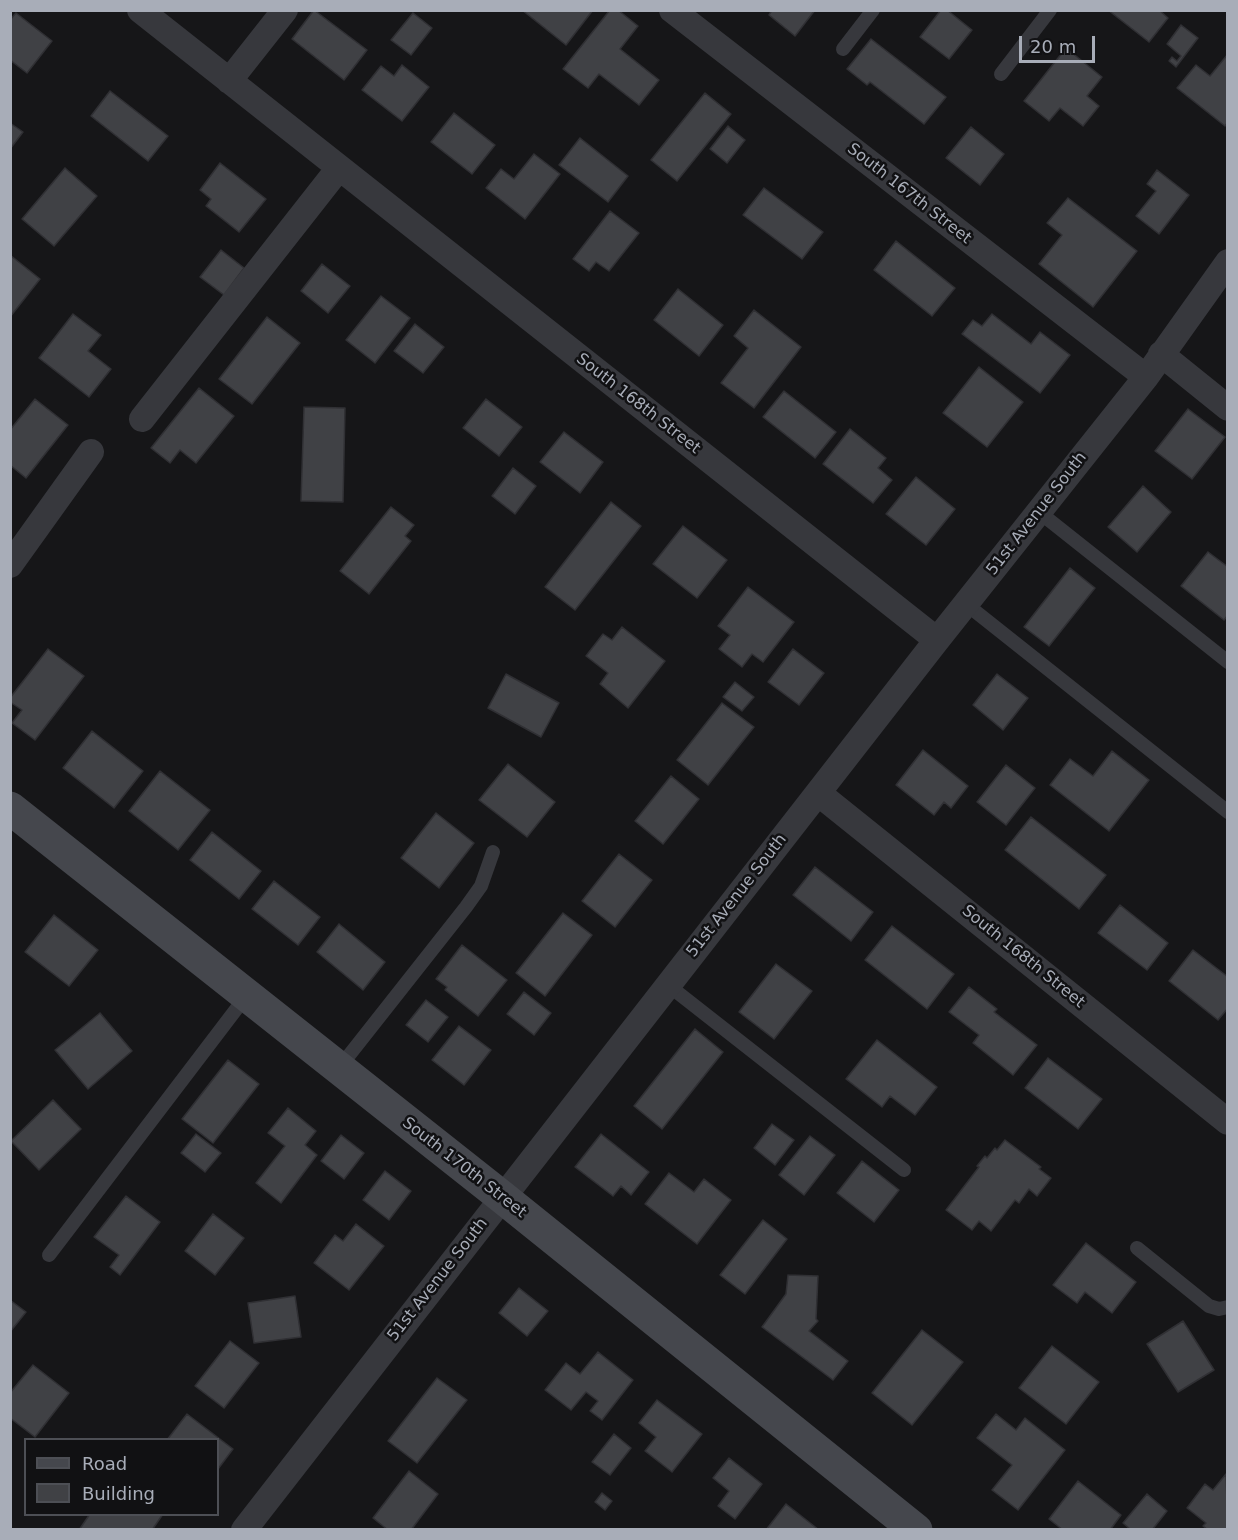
<!DOCTYPE html>
<html>
<head>
<meta charset="utf-8">
<style>
	body { margin:0 }
	#map { position:relative; width:1238px; height:1540px; overflow:hidden; background:#161618; font-family:"DejaVu Sans",sans-serif }
	canvas { display:block }
	.frame { position:absolute; inset:0; border:12px solid #a8adb8; pointer-events:none }
	.legend { position:absolute; left:24px; top:1438px; width:195px; height:78px; box-sizing:border-box; background:#111113; border:2px solid #4d4f55; margin:0; padding:8px 10px; list-style:none; font-size:18px; color:#a8adb8 }
	.legend li { display:flex; align-items:center; gap:12px; height:30px }
	.legend b { width:30px; border:2px solid #4d4f55 }
	.scale { position:absolute; left:1019px; top:36px; width:76px; height:27px; box-sizing:border-box; border:3px solid #a8adb8; border-top:0; padding-left:8px; font-size:18px; line-height:21px; white-space:nowrap; color:#a8adb8; -webkit-text-stroke:4px #111113; paint-order:stroke }
</style>
</head>
<body>
<div id="map">
<canvas width="1238" height="1540"></canvas>
<div class="frame"></div>
<ul class="legend">
<li><b style="height:8px;background:#45474d"></b>Road</li>
<li><b style="height:16px;background:#404145"></b>Building</li>
</ul>
<div class="scale">20 m</div>
</div>
<script>
const ctx = document.querySelector('canvas').getContext('2d');
ctx.lineJoin = 'round';
function fillPath(path, color) { ctx.fillStyle = color; ctx.fill(path, 'evenodd'); }
const poly = rows => new Path2D(rows.map(r => 'M' + r).join(''));
function stroke(path, color, width, dash) { ctx.strokeStyle = color; ctx.lineWidth = width; ctx.lineCap = dash ? 'butt' : 'round'; ctx.setLineDash(dash || []); ctx.stroke(path); }
function label(font, color, halo, rows, align = 'center') {
  ctx.font = font + ' "DejaVu Sans",sans-serif'; ctx.lineWidth = 5; ctx.setLineDash([]); ctx.textBaseline = 'middle'; ctx.strokeStyle = halo; ctx.fillStyle = color; for (const [text, x, y, turn = 0] of rows) {
    ctx.save(); ctx.translate(x, y); ctx.rotate((+turn || 0) * Math.PI / 180); ctx.textAlign = isNaN(turn) ? turn : align; if (halo) ctx.strokeText(text, 0, 0); ctx.fillText(text, 0, 0); ctx.restore();
  }
}
const building = poly([
	[314,10,367,50,344,80,292,39,314,10],
	[522,10,593,10,566,45,522,10],
	[610,10,618,10,638,26,620,49,659,80,639,105,599,74,588,88,563,69,610,10],
	[772,10,815,10,795,36,769,15,772,10],
	[941,10,947,10,972,30,949,59,920,37,941,10],
	[1108,10,1159,10,1168,18,1149,42,1108,10],
	[16,13,52,41,27,73,10,60,10,20,16,13],
	[413,13,432,28,411,55,391,40,413,13],
	[1181,25,1198,38,1176,67,1169,61,1172,57,1177,61,1181,56,1167,44,1181,25],
	[871,39,946,97,924,124,870,82,867,85,847,69,871,39],
	[1066,48,1102,77,1087,96,1099,106,1083,126,1060,108,1049,121,1024,101,1066,48],
	[1228,54,1228,122,1225,126,1177,88,1196,65,1210,76,1228,54],
	[402,65,429,87,402,121,362,90,381,66,394,76,402,65],
	[110,91,168,136,148,161,91,116,110,91],
	[705,93,731,114,677,181,651,160,705,93],
	[454,113,495,145,472,174,431,142,454,113],
	[10,123,23,132,10,149,10,123],
	[728,126,745,140,727,163,710,149,728,126],
	[971,127,1004,154,980,185,946,158,971,127],
	[580,138,628,176,608,202,559,165,580,138],
	[534,154,560,174,525,219,486,188,501,169,514,179,534,154],
	[220,163,266,199,239,232,206,206,211,199,200,190,220,163],
	[65,168,97,196,54,246,22,219,65,168],
	[1157,170,1189,195,1159,234,1136,216,1156,191,1147,184,1157,170],
	[764,188,823,232,802,259,743,215,764,188],
	[1068,198,1137,251,1093,307,1039,264,1062,235,1047,223,1068,198],
	[610,211,639,233,609,271,596,262,589,271,573,259,610,211],
	[896,241,955,288,932,316,874,270,896,241],
	[221,250,244,268,224,295,200,277,221,250],
	[10,255,40,279,10,317,10,255],
	[322,264,350,286,328,313,301,291,322,264],
	[678,289,723,325,699,356,654,320,678,289],
	[381,296,410,318,375,363,346,340,381,296],
	[754,310,801,347,754,408,721,383,748,348,734,336,754,310],
	[73,314,101,335,88,351,111,369,89,397,39,358,73,314],
	[992,314,1031,344,1040,332,1070,355,1040,393,962,334,973,320,982,326,992,314],
	[267,317,300,343,252,404,219,379,267,317],
	[415,324,444,347,423,373,394,351,415,324],
	[979,367,1023,402,987,447,943,413,979,367],
	[199,388,234,416,196,463,180,450,170,463,151,448,199,388],
	[784,391,836,432,815,458,763,417,784,391],
	[35,399,68,425,26,478,10,465,10,430,35,399],
	[486,399,522,427,499,456,463,428,486,399],
	[304,407,345,408,343,502,301,501,304,407],
	[1188,409,1225,437,1192,479,1155,451,1188,409],
	[850,429,886,458,878,468,892,480,873,503,823,464,850,429],
	[564,432,603,462,580,493,540,462,564,432],
	[513,468,536,486,515,514,492,496,513,468],
	[916,477,955,509,926,545,886,514,916,477],
	[1143,486,1171,512,1137,552,1108,527,1143,486],
	[611,502,641,526,575,610,545,587,611,502],
	[391,507,414,525,405,536,411,541,369,594,340,571,391,507],
	[683,526,727,560,697,598,653,564,683,526],
	[1208,552,1228,567,1228,615,1224,620,1181,586,1208,552],
	[1070,568,1095,588,1049,646,1024,627,1070,568],
	[748,587,794,622,763,662,752,654,742,667,719,649,730,635,718,626,748,587],
	[622,627,665,661,628,708,600,684,608,673,586,656,603,634,612,640,622,627],
	[48,649,84,676,35,740,12,723,22,710,10,702,10,698,48,649],
	[793,649,824,673,799,705,768,682,793,649],
	[506,674,559,703,541,737,488,708,506,674],
	[997,674,1028,698,1003,730,973,705,997,674],
	[735,682,754,697,742,711,723,697,735,682],
	[722,703,754,727,708,785,677,760,722,703],
	[92,731,143,771,114,808,63,768,92,731],
	[923,750,968,786,951,808,944,802,934,815,896,785,923,750],
	[1112,751,1149,780,1109,831,1050,785,1070,759,1093,776,1112,751],
	[508,764,555,802,527,837,479,800,508,764],
	[1006,765,1035,788,1006,825,977,802,1006,765],
	[160,771,210,810,178,850,129,811,160,771],
	[671,776,699,799,663,844,635,821,671,776],
	[436,813,474,843,439,888,401,858,436,813],
	[1031,817,1106,875,1079,909,1005,850,1031,817],
	[212,832,261,871,239,899,190,860,212,832],
	[619,854,652,880,615,927,582,901,619,854],
	[815,867,873,912,851,941,793,895,815,867],
	[274,881,320,917,298,945,252,909,274,881],
	[1120,905,1168,943,1147,970,1098,933,1120,905],
	[563,913,592,935,545,996,516,973,563,913],
	[54,915,98,950,69,986,25,952,54,915],
	[339,924,385,962,363,990,317,952,339,924],
	[892,926,954,974,927,1009,865,960,892,926],
	[462,945,507,980,478,1016,445,990,447,987,436,979,462,945],
	[1193,950,1228,977,1228,1008,1218,1020,1169,981,1193,950],
	[776,964,812,991,774,1039,739,1012,776,964],
	[969,987,997,1009,994,1012,1037,1045,1013,1075,973,1043,979,1035,949,1012,969,987],
	[524,992,551,1013,534,1035,507,1014,524,992],
	[426,1000,448,1017,428,1042,406,1025,426,1000],
	[100,1013,132,1051,88,1089,55,1050,100,1013],
	[459,1026,491,1050,464,1085,432,1060,459,1026],
	[695,1029,723,1052,662,1129,634,1106,695,1029],
	[877,1040,937,1087,915,1115,890,1096,882,1107,846,1079,877,1040],
	[1048,1058,1102,1099,1078,1129,1025,1088,1048,1058],
	[228,1060,259,1084,213,1143,182,1119,228,1060],
	[53,1100,81,1129,39,1170,11,1141,53,1100],
	[288,1108,316,1131,305,1145,317,1155,281,1203,256,1183,285,1146,268,1133,288,1108],
	[772,1124,794,1140,775,1165,754,1148,772,1124],
	[196,1134,221,1153,205,1172,181,1153,196,1134],
	[601,1134,649,1172,631,1195,621,1186,613,1196,575,1167,601,1134],
	[341,1135,364,1153,344,1179,321,1161,341,1135],
	[810,1136,835,1155,804,1195,779,1175,810,1136],
	[1005,1140,1041,1167,1039,1169,1051,1178,1037,1196,1029,1189,1019,1203,1015,1200,991,1231,979,1221,972,1230,946,1210,979,1167,977,1166,985,1156,987,1158,995,1148,997,1150,1005,1140],
	[862,1161,899,1190,874,1222,837,1193,862,1161],
	[385,1171,411,1191,389,1220,363,1200,385,1171],
	[669,1173,694,1192,704,1179,731,1200,697,1244,645,1204,669,1173],
	[126,1196,160,1222,120,1275,110,1267,119,1255,94,1237,126,1196],
	[213,1214,244,1238,215,1275,185,1251,213,1214],
	[763,1220,787,1239,745,1294,720,1275,763,1220],
	[356,1224,384,1246,349,1290,314,1263,335,1235,343,1241,356,1224],
	[1086,1243,1136,1282,1112,1313,1085,1292,1077,1303,1053,1285,1086,1243],
	[788,1275,818,1276,816,1319,818,1321,809,1331,848,1361,833,1380,762,1327,786,1294,788,1275],
	[519,1288,548,1311,527,1336,499,1313,519,1288],
	[295,1296,301,1337,254,1343,248,1303,295,1296],
	[10,1300,26,1312,10,1332,10,1300],
	[1183,1321,1214,1370,1178,1392,1147,1344,1183,1321],
	[922,1330,963,1362,912,1425,872,1393,922,1330],
	[230,1341,259,1363,224,1408,195,1386,230,1341],
	[1052,1346,1099,1382,1066,1424,1019,1388,1052,1346],
	[598,1352,633,1380,602,1420,590,1411,598,1401,586,1392,571,1410,545,1390,566,1363,580,1374,598,1352],
	[33,1365,69,1393,35,1437,10,1418,10,1393,33,1365],
	[437,1378,467,1400,417,1463,388,1441,437,1378],
	[657,1400,702,1434,672,1472,645,1451,656,1437,639,1423,657,1400],
	[187,1414,233,1449,218,1469,218,1440,167,1440,187,1414],
	[996,1414,1016,1430,1025,1418,1065,1450,1018,1510,992,1490,1012,1465,977,1438,996,1414],
	[614,1434,631,1448,610,1475,592,1462,614,1434],
	[729,1458,762,1484,735,1519,718,1506,729,1491,713,1478,729,1458],
	[409,1471,438,1494,411,1530,388,1530,373,1518,409,1471],
	[1226,1474,1228,1530,1208,1530,1203,1526,1206,1523,1187,1508,1205,1484,1213,1490,1226,1474],
	[1078,1481,1121,1515,1110,1530,1063,1530,1049,1519,1078,1481],
	[602,1493,612,1501,605,1510,595,1502,602,1493],
	[1147,1494,1167,1511,1152,1530,1131,1530,1123,1523,1147,1494],
	[786,1504,819,1530,766,1530,786,1504],
	[90,1514,163,1514,152,1530,79,1530,90,1514]
]);
fillPath(building, '#404145');
stroke(building, '#303034', 1.5);
stroke(poly([
	[843,49,873,10],
	[1001,74,1050,10],
	[1039,512,1228,662],
	[966,604,1228,812],
	[668,985,904,1170],
	[339,1068,466,907,481,886,493,852],
	[1137,1248,1209,1306,1219,1309,1228,1307],
	[49,1255,247,995]
]), '#37383d', 14);
stroke(poly([
	[140,10,937,640],
	[672,10,1146,377],
	[229,81,285,10],
	[1161,354,1228,408],
	[142,419,339,168],
	[10,565,91,452],
	[818,793,1228,1122],
	[244,1530,937,640,1146,377,1228,262]
]), '#37383d', 26);
stroke(poly([
	[10,808,502,1197,916,1530]
]), '#45474d', 33);
label('16px', '#a8adb8', '#111113', [
	["South 167th Street",909,194,38],
	["South 168th Street",638,404,38],
	["51st Avenue South",1037,514,-52],
	["51st Avenue South",737,896,-52],
	["South 168th Street",1023,957,39],
	["South 170th Street",464,1168,38],
	["51st Avenue South",438,1280,-52]
]);
</script>
</body>
</html>
